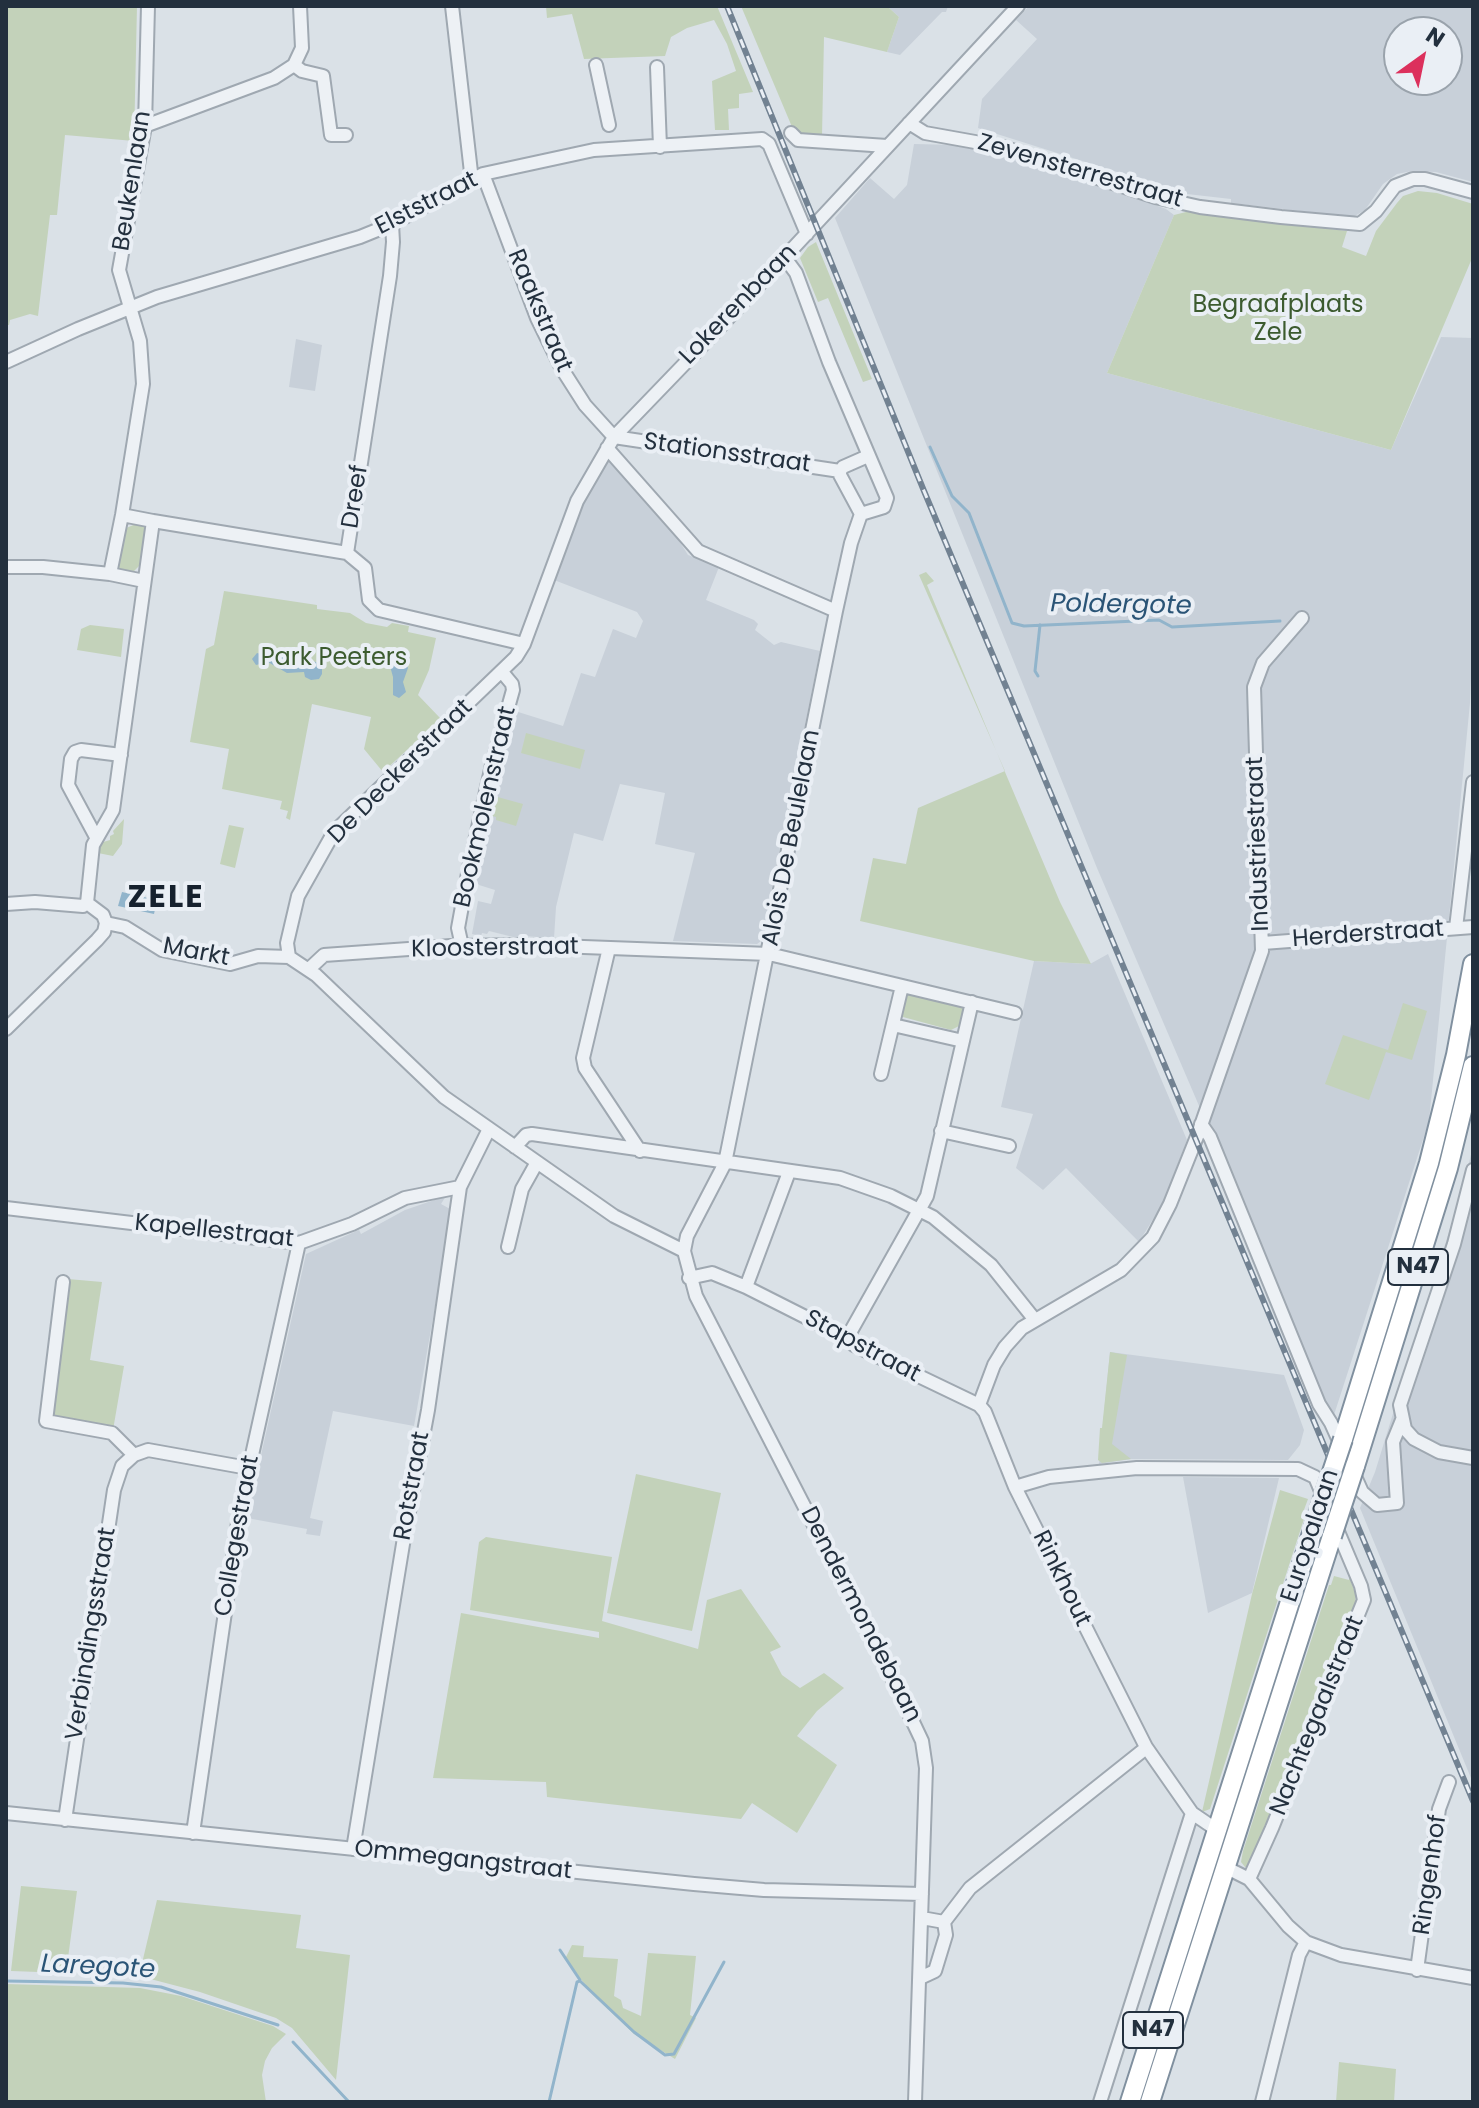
<!DOCTYPE html>
<html>
<head>
<meta charset="utf-8">
<style>
	body { margin:0 }
	#map { position:relative; width:1479px; height:2108px; overflow:hidden; background:#dae1e7; font-family:Poppins,sans-serif }
	canvas { display:block }
	.frame { position:absolute; inset:0; border:8px solid #23303e; pointer-events:none }
	.north { position:absolute; left:1383px; top:16px; width:80px; height:80px; box-sizing:border-box; background:#eaeff5; border:2px solid #9aa3ac; border-radius:50%; rotate:33deg; font-size:22px; font-weight:700; line-height:32px; text-align:center; color:#23303e }
	.north::after { content:''; display:block; margin:auto; width:28px; height:36px; background:#dc305c; clip-path:polygon(50% 0,100% 100%,50% 72%,0 100%) }
</style>
</head>
<body>
<div id="map">
<canvas width="1479" height="2108"></canvas>
<div class="frame"></div>
<div class="north">N</div>
</div>
<script>
const ctx = document.querySelector('canvas').getContext('2d');
ctx.lineJoin = 'round';
function fillPath(path, color) { ctx.fillStyle = color; ctx.fill(path, 'evenodd'); }
const poly = rows => new Path2D(rows.map(r => 'M' + r).join(''));
function stroke(path, color, width, dash) { ctx.strokeStyle = color; ctx.lineWidth = width; ctx.lineCap = dash ? 'butt' : 'round'; ctx.setLineDash(dash || []); ctx.stroke(path); }
function label(font, color, halo, rows, align = 'center') {
  ctx.font = font + ' Poppins,sans-serif'; ctx.lineWidth = 8; ctx.setLineDash([]); ctx.textBaseline = 'middle'; ctx.strokeStyle = halo; ctx.fillStyle = color; for (const [text, x, y, turn = 0] of rows) {
    ctx.save(); ctx.translate(x, y); ctx.rotate((+turn || 0) * Math.PI / 180); ctx.textAlign = isNaN(turn) ? turn : align; if (halo) ctx.strokeText(text, 0, 0); ctx.fillText(text, 0, 0); ctx.restore();
  }
}
fillPath(poly([
	[887,6,948,6,946,12,942,12,900,55,887,52,899,17],
	[1029,6,1473,6,1473,182,1436,172,1412,171,1397,174,1383,184,1365,210,1353,217,1231,203,1231,199,1187,194,978,128,982,99,1037,39,1016,20],
	[1399,32,1447,32,1447,80,1399,80],
	[914,144,956,145,1023,161,1106,187,1166,209,1174,215,1107,373,1391,450,1441,337,1473,338,1473,628,1470,703,1429,1121,1333,1418,1097,868,835,218,870,178,894,199,907,185],
	[296,339,322,345,315,391,289,387],
	[606,462,612,462,678,539,688,555,719,567,706,600,754,620,758,624,755,630,774,645,781,642,820,651,761,941,757,944,673,941,695,853,655,844,665,793,620,784,603,841,574,833,556,907,554,938,522,936,521,939,489,931,487,934,482,933,481,936,472,934,478,901,491,904,495,890,479,885,474,878,515,711,563,726,581,673,595,677,613,629,636,638,643,621,637,612,554,580,588,493],
	[1108,954,1187,1140,1163,1203,1139,1242,1066,1168,1043,1190,1016,1168,1033,1114,1001,1107,1034,961,1090,964],
	[1473,1146,1473,1783,1360,1508,1375,1472,1465,1180],
	[446,1196,441,1204,452,1210,414,1426,333,1411,310,1518,323,1521,320,1536,306,1534,307,1529,247,1518,306,1254,352,1233,359,1230,361,1234,405,1210],
	[1110,1352,1284,1375,1304,1430,1300,1445,1288,1460,1131,1459,1099,1464],
	[1183,1477,1279,1478,1252,1593,1208,1613]
]), '#c8d0d9');
fillPath(poly([
	[6,6,137,6,134,141,65,135,57,215,50,215,38,316,30,314,10,320,9,325,6,325],
	[546,6,717,6,753,92,739,94,739,108,728,109,729,130,715,130,712,81,736,71,727,44,714,20,687,28,671,37,665,56,584,59,572,14,547,18],
	[741,6,887,6,899,17,887,52,824,37,822,136,795,134],
	[1418,191,1437,193,1473,204,1473,256,1391,450,1107,373,1174,215,1190,211,1347,231,1342,247,1366,256,1376,231,1397,203,1403,196],
	[816,242,872,379,863,382,828,298,818,302,800,258,808,247],
	[138,523,146,528,141,564,134,571,117,570,124,529],
	[926,572,934,581,927,585,1005,772,1060,902,1091,964,1034,961,860,921,873,858,906,864,918,808,1005,771,919,575],
	[224,591,317,605,317,609,350,613,366,623,387,627,392,623,409,626,408,632,436,638,429,670,418,695,441,719,383,772,364,749,371,717,312,704,290,820,286,818,288,811,280,809,282,801,222,789,229,749,190,742,206,649,214,645],
	[90,625,124,629,121,657,77,650,81,629],
	[526,733,585,750,580,769,521,753],
	[494,796,523,804,516,826,496,820,496,817,489,815],
	[124,819,122,844,113,856,98,853,100,843,110,840,110,836,114,834,113,831],
	[229,825,244,828,235,868,220,864],
	[907,993,963,1006,965,1011,961,1025,951,1030,903,1017,900,1014,903,998],
	[1403,1003,1427,1011,1412,1060,1386,1052,1369,1100,1325,1084,1343,1035,1388,1050],
	[68,1279,102,1282,90,1360,124,1366,113,1430,52,1423],
	[1110,1352,1127,1355,1112,1444,1131,1459,1102,1463,1098,1460,1100,1428,1102,1428],
	[636,1474,721,1493,692,1631,607,1613],
	[1280,1490,1308,1499,1301,1518,1304,1519,1210,1809,1202,1812,1252,1594],
	[486,1537,612,1557,602,1621,698,1649,707,1600,741,1589,781,1647,770,1652,782,1675,800,1688,824,1673,844,1688,817,1711,797,1736,837,1765,797,1833,752,1803,741,1819,547,1797,546,1782,433,1778,461,1613,599,1638,599,1632,470,1610,479,1542],
	[1334,1576,1349,1580,1349,1576,1356,1595,1355,1606,1254,1854,1255,1857,1248,1867,1245,1867,1241,1862,1243,1851,1329,1585,1331,1585],
	[21,1886,77,1891,66,1973,11,1971],
	[157,1900,301,1915,296,1948,350,1955,336,2080,292,2028,276,2018,200,1992,139,1976],
	[572,1945,584,1946,583,1957,618,1959,614,1996,621,2000,623,2008,641,2016,648,1953,696,1956,690,2015,696,2018,675,2059,634,2034,594,1996,565,1959],
	[6,1984,140,1988,181,1996,273,2026,286,2034,272,2048,265,2061,262,2075,266,2102,6,2102],
	[1339,2062,1396,2069,1394,2102,1336,2102]
]), '#c3d2ba');
fillPath(poly([
	[257,653,269,656,282,655,316,662,322,667,322,674,319,679,311,680,305,677,304,672,287,673,268,662,256,665,252,659],
	[397,658,404,660,408,668,403,682,406,692,399,698,393,695,393,677,390,666,394,659],
	[122,892,157,900,154,914,118,906]
]), '#91b4cb');
stroke(poly([
	[930,447,952,496,969,513,1012,623,1024,626,1159,620,1172,627,1280,621],
	[1038,676,1035,671,1040,625],
	[560,1950,580,1980],
	[6,1981,123,1983,161,1987,278,2025],
	[293,2042,349,2102],
	[549,2102,577,1982,580,1981,634,2032,665,2055,674,2054,724,1962]
]), '#91b4cb', 3);
const minor = poly([
	[452,6,472,181],
	[294,65,302,71,323,76,331,135,346,135],
	[596,65,609,125],
	[657,67,660,147],
	[909,123,925,133,1003,147,1155,197,1200,207,1281,217,1360,224,1376,211,1395,186,1413,179,1425,179,1473,192],
	[145,126,274,78,294,65,302,48,300,6],
	[791,133,798,140,887,146],
	[483,174,537,318,562,369,585,405,614,437],
	[785,258,796,273,829,362,887,498,884,507,861,514],
	[6,362,78,329,157,297,360,237,392,224,483,174,594,150,762,139,769,144,807,234],
	[614,437,840,471],
	[607,448,698,551,836,611],
	[840,471,840,475,861,514],
	[840,471,843,467,868,456],
	[861,514,851,543,836,611,725,1163,687,1236,684,1251,696,1296,887,1667,922,1741,926,1768,915,2102],
	[153,521,347,553,365,568,369,600,379,610,524,644],
	[347,553,390,276,393,242,392,224],
	[6,567,43,567,110,574],
	[144,581,110,574,122,515,143,384,140,341,119,270,145,126,148,6],
	[96,837,68,785,71,759,75,752,81,750,121,755],
	[87,903,93,845,113,810,153,521,122,515],
	[87,903,103,915,106,923,125,927,162,950,230,964,258,956,289,957],
	[6,904,35,902,83,906,87,903],
	[1456,928,1473,782],
	[1263,943,1473,927],
	[462,946,458,928,469,868,492,765,513,690,512,684,502,672],
	[609,948,583,1058,585,1068,640,1151],
	[289,957,287,943,298,896,334,832,516,657,524,644,577,501,614,437,719,328,1018,6],
	[289,957,316,975,444,1097,614,1216,684,1251],
	[309,969,324,955,451,946,531,945,769,954,1015,1013],
	[893,1025,963,1041],
	[6,1029,97,940,104,932,106,923],
	[881,1074,902,986],
	[1201,1124,1210,1137,1319,1404,1331,1423,1362,1492,1377,1505,1397,1503,1393,1442,1402,1420],
	[941,1131,1009,1146],
	[515,1147,526,1135,532,1134,840,1178,891,1196,933,1217,991,1265,1035,1320],
	[1473,1170,1454,1244,1400,1405,1405,1429,1414,1439,1439,1452,1473,1458],
	[6,1208,299,1243,352,1224,405,1198,460,1187],
	[508,1247,522,1189,536,1164],
	[689,1278,712,1273,746,1287,847,1338,854,1345,979,1405,985,1412,1015,1487,1146,1747,1192,1813,1217,1830],
	[63,1282,46,1421,112,1433,134,1455],
	[746,1287,789,1172],
	[847,1338,927,1196,972,1002],
	[979,1405,994,1365,1005,1347,1022,1328,1121,1270,1153,1237,1170,1204,1198,1134,1262,951,1254,687,1263,663,1302,618],
	[1015,1487,1049,1477,1137,1468,1298,1469,1315,1477,1361,1586,1364,1600,1272,1828,1249,1879],
	[6,1813,694,1884,764,1890,922,1894],
	[65,1820,114,1490,122,1466,134,1455,148,1450,248,1468],
	[193,1833,240,1509,299,1243],
	[353,1849,403,1544,428,1410,460,1187,489,1129],
	[1225,1867,1249,1879,1288,1926,1306,1942,1341,1955,1473,1978],
	[922,1918,944,1922,970,1888,1146,1748],
	[1417,1970,1439,1809,1449,1782],
	[920,1978,935,1971,946,1935,944,1922],
	[1100,2102,1192,1813],
	[1262,2102,1299,1955,1306,1942]
]);
const highway = poly([
	[1343,1439,1429,1163,1456,1055,1473,964],
	[1355,1466,1448,1168,1473,1066],
	[1130,2102,1320,1508],
	[1150,2102,1332,1536]
]);
stroke(minor, '#9fa8b1', 16);
stroke(highway, '#80909f', 22);
stroke(minor, '#edf1f5', 12);
stroke(highway, '#fff', 18);
const rail = poly([
	[727,6,924,491,1473,1801]
]);
stroke(rail, '#728292', 6);
stroke(rail, '#eaeff5', 3, [9]);
const highwayBridge = poly([
	[1320,1508,1343,1439],
	[1332,1536,1355,1466]
]);
stroke(highwayBridge, '#80909f', 22, []);
stroke(highwayBridge, '#fff', 18);
for (const [x, y, w] of [
	[1418,1267,60],
	[1153,2030,60]
]) { const box = new Path2D(); box.roundRect(x - w / 2, y - 18, w, 36, 6); ctx.fillStyle = '#eaeff5'; ctx.fill(box); stroke(box, '#23303e', 2); }
label('bold 22px', '#23303e', null, [
	["N47",1418,1267],
	["N47",1153,2030]
]);
label('24px', '#23303e', '#eaeff5', [
	["Zevensterrestraat",1080,172,16],
	["Beukenlaan",133,181,-81],
	["Elststraat",427,204,-27],
	["Lokerenbaan",739,305,-46],
	["Raakstraat",539,311,67],
	["Stationsstraat",727,454,8],
	["Dreef",356,497,-81],
	["De Deckerstraat",401,772,-45],
	["Bookmolenstraat",486,807,-77],
	["Alois De Beulelaan",792,838,-79],
	["Industriestraat",1259,844,-92],
	["Herderstraat",1368,935,-4],
	["Kloosterstraat",495,949,-1],
	["Markt",196,953,11],
	["Kapellestraat",214,1232,6],
	["Stapstraat",862,1347,28],
	["Rotstraat",413,1486,-80],
	["Collegestraat",238,1536,-80],
	["Europalaan",1311,1536,-72],
	["Rinkhout",1061,1579,64],
	["Dendermondebaan",860,1615,63],
	["Verbindingsstraat",92,1634,-81],
	["Nachtegaalstraat",1318,1716,-68],
	["Ommegangstraat",463,1861,6],
	["Ringenhof",1431,1875,-82]
]);
label('24px', '#3c5b2f', '#eaeff5', [
	["Begraafplaats",1278,306],
	["Zele",1278,334],
	["Park Peeters",334,659]
]);
label('italic 26px', '#2a5476', '#eaeff5', [
	["Poldergote",1121,606,1],
	["Laregote",98,1968,3]
]);
ctx.letterSpacing = '2px';
label('bold 32px', '#16212e', '#eaeff5', [
	["ZELE",166,899]
]);
ctx.letterSpacing = '0px';
</script>
</body>
</html>
